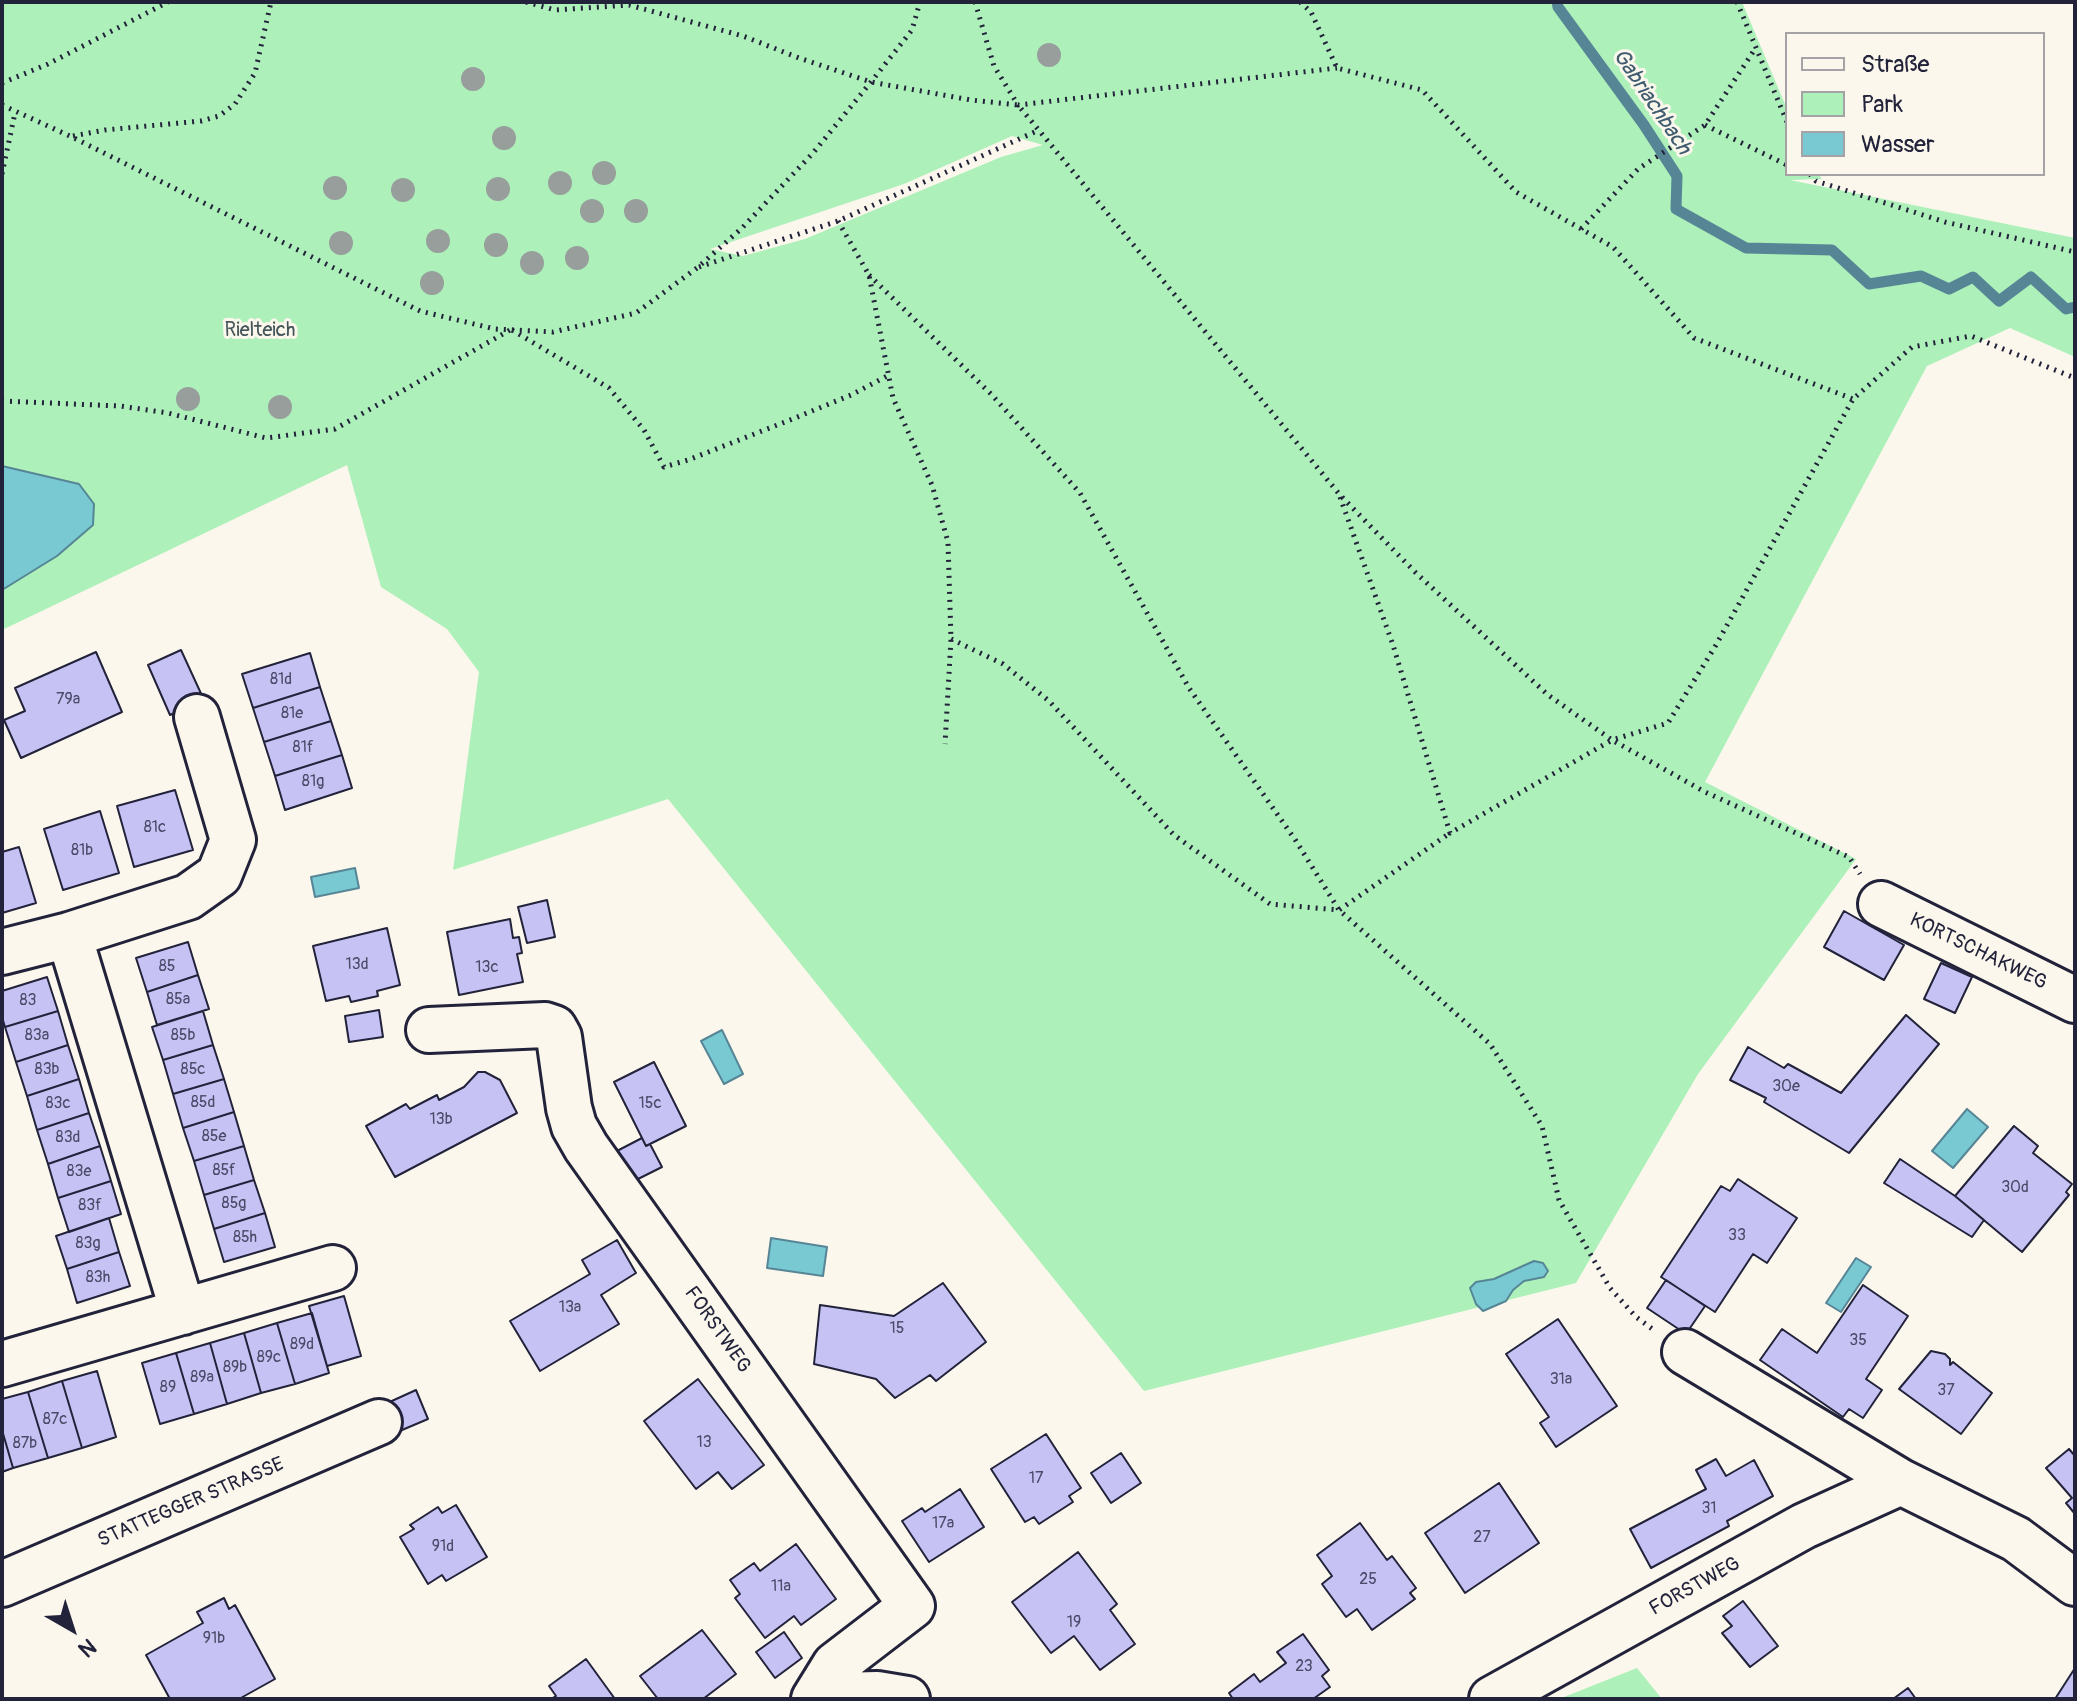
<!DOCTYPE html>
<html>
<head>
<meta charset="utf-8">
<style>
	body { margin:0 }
	#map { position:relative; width:2077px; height:1701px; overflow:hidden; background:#fbf7ec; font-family:Pangolin,sans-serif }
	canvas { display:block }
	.frame { position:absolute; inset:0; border:4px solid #22223b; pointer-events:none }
	.legend { position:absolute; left:1785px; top:32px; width:260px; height:144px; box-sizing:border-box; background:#fbf7ec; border:2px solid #a4a2a5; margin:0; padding:10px 14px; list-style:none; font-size:24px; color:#22223b }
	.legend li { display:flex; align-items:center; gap:16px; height:40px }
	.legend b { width:40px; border:2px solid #a4a2a5 }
	.north { position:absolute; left:32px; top:1589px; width:80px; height:80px; -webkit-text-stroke:6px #fbf7ec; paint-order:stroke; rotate:141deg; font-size:22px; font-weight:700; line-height:32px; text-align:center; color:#22223b }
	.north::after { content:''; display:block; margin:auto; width:28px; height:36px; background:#22223b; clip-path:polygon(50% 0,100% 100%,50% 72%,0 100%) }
</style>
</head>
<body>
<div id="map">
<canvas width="2077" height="1701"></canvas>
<div class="frame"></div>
<ul class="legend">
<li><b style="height:10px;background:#fbf7ec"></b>Straße</li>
<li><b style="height:22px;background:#adf0b9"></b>Park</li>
<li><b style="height:22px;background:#79c9d3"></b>Wasser</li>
</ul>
<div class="north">N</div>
</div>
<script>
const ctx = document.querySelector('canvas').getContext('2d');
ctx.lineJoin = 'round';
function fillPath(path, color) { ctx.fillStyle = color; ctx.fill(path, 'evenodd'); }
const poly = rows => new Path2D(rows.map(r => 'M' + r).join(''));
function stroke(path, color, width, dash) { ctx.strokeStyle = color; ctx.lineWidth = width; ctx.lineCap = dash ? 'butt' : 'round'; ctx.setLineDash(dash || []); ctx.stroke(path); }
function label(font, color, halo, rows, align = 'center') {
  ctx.font = font + ' Pangolin,sans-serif'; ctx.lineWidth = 6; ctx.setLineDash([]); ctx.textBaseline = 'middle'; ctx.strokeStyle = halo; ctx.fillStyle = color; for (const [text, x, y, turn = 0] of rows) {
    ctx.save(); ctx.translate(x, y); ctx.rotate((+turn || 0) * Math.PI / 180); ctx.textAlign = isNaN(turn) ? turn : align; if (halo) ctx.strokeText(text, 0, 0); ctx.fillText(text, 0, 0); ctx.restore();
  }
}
fillPath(poly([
	[2,2,1742,2,1787,109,1787,174,1818,174,1822,179,1790,180,2075,238,2075,357,2010,328,1927,366,1705,782,1856,859,1698,1074,1576,1283,1144,1391,668,799,453,870,479,672,447,629,381,587,347,465,2,630],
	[1012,136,1043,145,1001,157,805,239,743,256,710,249,904,184],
	[1637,1668,1662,1699,1559,1699]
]), '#adf0b9');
const water = poly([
	[2,466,79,484,94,504,93,525,57,556,2,590,2,466],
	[355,868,359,888,315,897,311,877,355,868],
	[722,1030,743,1074,724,1084,701,1041,722,1030],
	[1967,1109,1988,1127,1953,1168,1932,1151,1967,1109],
	[771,1238,827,1247,823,1276,767,1268,771,1238],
	[1856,1258,1871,1267,1841,1312,1826,1303,1856,1258],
	[1534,1261,1543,1263,1548,1271,1544,1277,1524,1281,1513,1290,1506,1301,1483,1311,1476,1304,1470,1288,1476,1282,1494,1279,1534,1261]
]);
fillPath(water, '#79c9d3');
stroke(water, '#568696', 2);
stroke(poly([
	[1557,2,1558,7,1644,125,1677,176,1676,209,1746,248,1832,250,1869,284,1921,276,1949,289,1973,277,1999,301,2031,277,2066,309,2075,307]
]), '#568696', 11);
const building = poly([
	[181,650,204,700,170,715,148,665,181,650],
	[96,652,122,712,21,758,4,720,25,711,15,688,96,652],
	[310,653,320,687,253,708,242,674,310,653],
	[320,687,331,721,264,742,253,708,320,687],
	[331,721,342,755,275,776,264,742,331,721],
	[342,755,352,788,285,810,275,776,342,755],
	[175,790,193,850,134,867,117,806,175,790],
	[100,811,119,873,63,890,44,829,100,811],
	[19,847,36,903,2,913,2,852,19,847],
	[547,900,555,937,527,943,518,907,547,900],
	[1844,911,1904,945,1884,980,1824,947,1844,911],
	[510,919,513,938,519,937,522,953,517,954,523,982,459,995,447,932,510,919],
	[387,928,400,985,377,991,378,996,351,1002,349,996,326,1001,313,946,387,928],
	[188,942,198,975,147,992,136,958,188,942],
	[1941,963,1972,977,1955,1013,1924,999,1941,963],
	[198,975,209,1009,157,1025,147,992,198,975],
	[47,977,58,1011,5,1027,2,1017,2,991,47,977],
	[379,1010,383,1037,349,1042,345,1016,379,1010],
	[58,1011,68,1045,16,1062,5,1027,58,1011],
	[203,1011,213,1045,163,1060,152,1027,203,1011],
	[1906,1015,1939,1044,1849,1153,1764,1102,1766,1098,1730,1080,1748,1047,1784,1068,1788,1064,1841,1093,1906,1015],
	[68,1045,79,1079,27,1096,16,1062,68,1045],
	[213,1045,224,1079,173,1094,163,1060,213,1045],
	[654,1062,686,1126,646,1146,614,1082,654,1062],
	[478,1072,485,1072,500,1080,517,1113,395,1177,366,1126,406,1104,410,1109,437,1095,439,1100,464,1087,478,1072],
	[79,1079,89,1113,37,1130,27,1096,79,1079],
	[224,1079,234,1112,183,1128,173,1094,224,1079],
	[234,1112,244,1146,194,1161,183,1128,234,1112],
	[89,1113,100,1146,48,1164,37,1130,89,1113],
	[2014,1126,2038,1146,2033,1153,2072,1184,2066,1192,2069,1195,2022,1252,1955,1196,2014,1126],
	[642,1138,646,1146,650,1144,662,1167,630,1183,615,1152,642,1138],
	[100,1146,111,1181,58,1198,48,1164,100,1146],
	[244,1146,254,1180,204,1195,194,1161,244,1146],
	[1900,1159,1955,1196,1984,1220,1972,1237,1884,1183,1900,1159],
	[1738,1179,1797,1218,1767,1263,1753,1254,1715,1312,1661,1277,1721,1186,1730,1191,1738,1179],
	[254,1180,265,1213,214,1229,204,1195,254,1180],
	[111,1181,121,1214,69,1232,58,1198,111,1181],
	[265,1213,275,1247,224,1262,214,1229,265,1213],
	[109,1218,119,1252,67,1269,56,1236,109,1218],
	[617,1240,636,1273,601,1295,619,1324,540,1371,510,1321,590,1274,582,1260,617,1240],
	[119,1252,130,1286,77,1303,67,1269,119,1252],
	[1666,1280,1705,1306,1686,1334,1647,1308,1666,1280],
	[943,1283,986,1342,936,1381,930,1375,895,1398,876,1379,814,1364,820,1305,894,1316,943,1283],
	[1863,1285,1908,1316,1866,1379,1882,1390,1863,1418,1849,1409,1843,1417,1760,1360,1782,1329,1817,1353,1863,1285],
	[344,1296,361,1356,327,1366,309,1306,344,1296],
	[312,1313,329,1373,295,1384,277,1323,312,1313],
	[1558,1319,1617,1406,1556,1447,1540,1423,1549,1417,1506,1354,1558,1319],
	[277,1323,295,1384,261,1393,244,1333,277,1323],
	[244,1333,261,1393,227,1404,210,1343,244,1333],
	[210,1343,227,1404,194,1414,176,1353,210,1343],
	[1931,1351,1945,1354,1950,1359,1950,1365,1953,1362,1992,1393,1961,1434,1899,1389,1931,1351],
	[176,1353,194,1414,160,1424,142,1363,176,1353],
	[97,1371,116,1437,82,1448,62,1381,97,1371],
	[698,1379,764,1465,732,1489,718,1472,696,1489,644,1421,698,1379],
	[62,1381,82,1448,48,1458,28,1392,62,1381],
	[416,1390,428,1419,395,1433,383,1405,416,1390],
	[28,1392,48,1458,13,1468,2,1430,2,1399,28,1392],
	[2,1430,13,1468,2,1472,2,1430],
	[1046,1434,1081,1488,1069,1496,1073,1502,1039,1524,1034,1517,1025,1522,991,1469,1046,1434],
	[2069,1449,2075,1456,2075,1514,2066,1503,2072,1498,2046,1468,2069,1449],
	[1121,1453,1141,1483,1111,1503,1091,1473,1121,1453],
	[1716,1459,1726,1476,1754,1460,1773,1496,1727,1521,1729,1526,1651,1568,1630,1529,1706,1489,1696,1470,1716,1459],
	[1499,1483,1539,1543,1465,1593,1425,1533,1499,1483],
	[960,1489,984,1527,929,1562,902,1521,922,1508,925,1512,960,1489],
	[456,1505,487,1557,446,1581,442,1575,428,1584,400,1537,414,1529,410,1525,438,1507,442,1513,456,1505],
	[1360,1523,1387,1560,1392,1556,1416,1588,1410,1593,1415,1599,1372,1630,1357,1609,1346,1617,1322,1584,1332,1576,1317,1555,1360,1523],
	[796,1544,836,1599,801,1625,794,1616,765,1638,735,1598,740,1594,730,1580,754,1563,760,1571,796,1544],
	[1078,1552,1117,1604,1110,1610,1135,1644,1100,1670,1074,1636,1051,1653,1012,1602,1078,1552],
	[224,1598,229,1609,235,1605,275,1679,239,1699,170,1699,146,1655,203,1623,197,1612,224,1598],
	[1743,1601,1778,1646,1750,1667,1722,1633,1732,1626,1723,1616,1743,1601],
	[702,1630,736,1674,703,1699,658,1699,640,1676,702,1630],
	[784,1632,802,1658,775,1678,756,1652,784,1632],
	[1303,1634,1329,1670,1322,1676,1330,1687,1313,1699,1233,1699,1229,1693,1254,1674,1260,1682,1286,1663,1277,1652,1303,1634],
	[586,1659,615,1699,551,1699,556,1696,549,1686,586,1659],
	[2075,1668,2075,1699,2055,1699,2075,1668],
	[1908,1688,1916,1699,1893,1699,1908,1688]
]);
fillPath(building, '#c7c2f4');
stroke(building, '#22223b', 2);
const minor = poly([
	[1881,904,2075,1000],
	[69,935,183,1312],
	[2,952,69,935,188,897,219,875,233,840,197,717],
	[429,1030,545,1025,554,1028,559,1037,569,1108,574,1126,586,1147,912,1606,835,1665,814,1699],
	[1685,1352,1901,1482],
	[2,1364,333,1268],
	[2,1584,379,1422],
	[828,1699,841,1695,877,1694,907,1699],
	[1492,1699,1804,1526,1901,1482,2016,1539,2075,1583]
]);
stroke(minor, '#22223b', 50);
stroke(poly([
	[526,2,555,10,629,5,743,36,799,58,871,82,971,100,1018,105,1340,495,1415,572,1548,695,1612,740,1668,723,1716,645,1853,399,1912,347,1971,336,2075,378],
	[975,2,994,66,1018,105,1337,68],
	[1300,2,1311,12,1337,68,1422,90,1516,192,1613,247,1694,338,1853,399],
	[1737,2,1787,122],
	[2,83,48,64,168,2],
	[2,105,72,137,420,311,495,329,553,332,636,313,697,268,742,228,813,153,871,82,912,30,920,2],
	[1705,125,1787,165],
	[73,136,105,130,201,121,219,116,235,104,255,73,271,2],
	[2,174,15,113],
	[1810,174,1816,181,1945,222,2075,252],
	[838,221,869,275,893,398,932,485,948,542,951,639,945,744],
	[1581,229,1638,169,1705,125,1755,49],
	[699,267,838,221,1039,130],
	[869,275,991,394,1080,493,1189,688,1296,841,1339,910,1490,1044,1542,1126,1559,1200,1610,1288,1636,1317,1655,1331],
	[512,330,609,388,644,430,664,467,688,460,790,420,851,395,889,375],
	[2,401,120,406,168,413,266,438,335,429,510,330],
	[1340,497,1393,645,1450,833,1612,740,1705,792,1849,857,1860,874],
	[951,639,1003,664,1049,701,1174,835,1270,904,1339,910,1450,833]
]), '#22223b', 5, [2, 6]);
stroke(minor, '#fbf7ec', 44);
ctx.fillStyle = '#979e9c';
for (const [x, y] of [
	[1049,55],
	[473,79],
	[504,138],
	[604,173],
	[560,183],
	[335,188],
	[498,189],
	[403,190],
	[592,211],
	[636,211],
	[438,241],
	[341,243],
	[496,245],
	[577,258],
	[532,263],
	[432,283],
	[188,399],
	[280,407]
]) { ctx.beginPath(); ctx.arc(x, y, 12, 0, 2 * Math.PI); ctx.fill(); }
label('16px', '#4b4a69', null, [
	["81d",281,680],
	["79a",68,700],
	["81e",292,714],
	["81f",303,748],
	["81g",313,782],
	["81c",155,828],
	["81b",82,851],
	["13d",357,965],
	["85",167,967],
	["13c",487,968],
	["85a",178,1000],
	["83",28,1001],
	["83a",37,1036],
	["85b",183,1036],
	["83b",47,1070],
	["85c",193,1070],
	["30e",1786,1087],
	["85d",203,1103],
	["83c",58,1104],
	["15c",650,1104],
	["13b",441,1120],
	["85e",214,1137],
	["83d",68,1138],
	["85f",224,1171],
	["83e",79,1172],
	["30d",2015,1188],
	["85g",234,1204],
	["83f",90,1206],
	["33",1737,1236],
	["85h",245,1238],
	["83g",88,1244],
	["83h",98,1278],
	["13a",570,1308],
	["15",897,1329],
	["35",1858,1341],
	["89d",302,1345],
	["89c",269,1358],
	["89b",235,1368],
	["89a",202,1378],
	["31a",1561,1380],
	["89",168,1388],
	["37",1946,1391],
	["87c",55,1420],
	["13",704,1443],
	["87b",25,1444],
	["17",1036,1479],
	["31",1709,1509],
	["17a",943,1524],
	["27",1482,1538],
	["91d",443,1547],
	["25",1368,1580],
	["11a",781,1587],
	["19",1074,1623],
	["91b",214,1639],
	["23",1304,1667]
]);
label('20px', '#45565a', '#fbf7ec', [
	["Rielteich",260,331]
]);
label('20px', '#22223b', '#fbf7ec', [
	["KORTSCHAKWEG",1978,952,26],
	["FORSTWEG",717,1330,55],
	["STATTEGGER STRASSE",191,1503,-23],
	["FORSTWEG",1695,1587,-29]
]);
label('italic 22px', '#405c70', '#fbf7ec', [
	["Gabriachbach",1651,102,56]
]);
</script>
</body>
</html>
